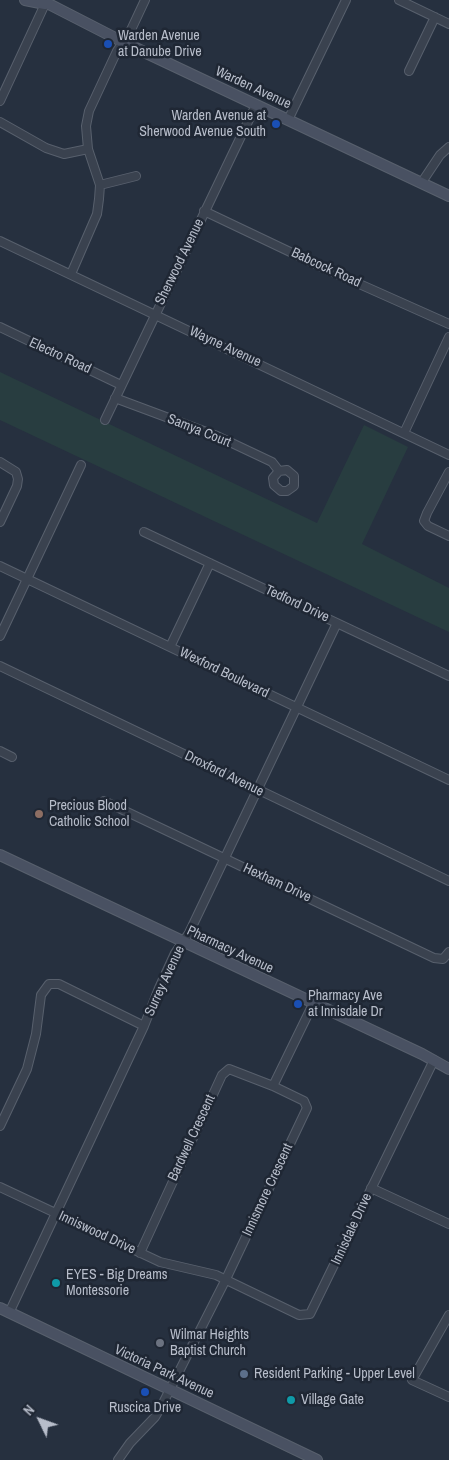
<!DOCTYPE html>
<html>
<head>
<meta charset="utf-8">
<style>
	body { margin:0 }
	#map { position:relative; width:449px; height:1460px; overflow:hidden; background:#26303f; font-family:"Archivo Narrow",sans-serif }
	canvas { display:block }
	.north { position:absolute; left:15px; top:1395px; width:50px; height:50px; -webkit-text-stroke:4px #1f2734; paint-order:stroke; rotate:312deg; font-size:14px; font-weight:700; line-height:20px; text-align:center; color:#b7bdca }
	.north::after { content:''; display:block; margin:auto; width:18px; height:22px; background:#b7bdca; clip-path:polygon(50% 0,100% 100%,50% 72%,0 100%) }
</style>
</head>
<body>
<div id="map">
<canvas width="449" height="1460"></canvas>
<div class="north">N</div>
</div>
<script>
const ctx = document.querySelector('canvas').getContext('2d');
ctx.lineJoin = 'round';
function fillPath(path, color) { ctx.fillStyle = color; ctx.fill(path, 'evenodd'); }
const poly = rows => new Path2D(rows.map(r => 'M' + r).join(''));
function stroke(path, color, width, dash) { ctx.strokeStyle = color; ctx.lineWidth = width; ctx.lineCap = dash ? 'butt' : 'round'; ctx.setLineDash(dash || []); ctx.stroke(path); }
function label(font, color, halo, rows, align = 'center') {
  ctx.font = font + ' "Archivo Narrow",sans-serif'; ctx.lineWidth = 5; ctx.setLineDash([]); ctx.textBaseline = 'middle'; ctx.strokeStyle = halo; ctx.fillStyle = color; for (const [text, x, y, turn = 0] of rows) {
    ctx.save(); ctx.translate(x, y); ctx.rotate((+turn || 0) * Math.PI / 180); ctx.textAlign = isNaN(turn) ? turn : align; if (halo) ctx.strokeText(text, 0, 0); ctx.fillText(text, 0, 0); ctx.restore();
  }
}
fillPath(poly([
	[0,372,317,523,364,425,408,447,362,544,449,588,449,632,0,420]
]), '#283d40');
const street = poly([
	[399,0,449,24],
	[409,71,435,17],
	[0,101,45,4],
	[288,120,346,0],
	[0,122,46,148,64,154,88,149],
	[422,182,440,155,449,147],
	[100,185,136,176],
	[204,211,328,270,449,324],
	[0,241,449,455],
	[71,274,97,214,99,199,100,185,88,149,86,126,89,111,117,51,130,32,145,0],
	[0,327,121,385],
	[115,398,217,436,272,462,279,471,287,470,294,476,294,486,287,491,281,491,274,485,273,478,279,471],
	[105,420,256,105],
	[404,433,449,337],
	[0,462,16,472,18,479,17,486,0,522],
	[449,472,427,513,424,521,428,526,449,536],
	[144,532,449,676],
	[0,566,449,780],
	[0,636,81,465],
	[170,647,210,563],
	[0,666,449,881],
	[0,751,12,757],
	[104,801,434,958,443,959,449,952],
	[0,1126,27,1069,36,1034,41,995,49,984,59,984,144,1026],
	[0,1187,160,1262,216,1275,299,1315,310,1314,434,1060],
	[371,1188,449,1224],
	[140,1253,222,1075,229,1069,273,1086],
	[9,1313,144,1026,159,988,175,953,189,933,337,623],
	[449,1315,412,1380,449,1397],
	[118,1460,130,1443,155,1417,162,1405,226,1279,307,1108,304,1101,273,1086,313,1004]
]);
const secondary = poly([
	[25,0,45,4],
	[41,0,123,42,449,196],
	[0,855,422,1054,449,1069],
	[0,1308,317,1460]
]);
stroke(street, '#58606d', 10);
stroke(secondary, '#58606d', 12);
stroke(street, '#3a424f', 8);
stroke(secondary, '#495162', 10);
for (const [x, y, r, color] of [
	[108,44,5,"#1a4fb4"],
	[276,124,5,"#1a4fb4"],
	[39,814,5,"#8d6e63"],
	[298,1004,5,"#1a4fb4"],
	[56,1283,5,"#0f9aa8"],
	[160,1343,5,"#6b7280"],
	[244,1374,5,"#5c6f8a"],
	[145,1392,5,"#1a4fb4"],
	[291,1400,5,"#0f9aa8"]
]) { const dot = new Path2D(); dot.arc(x, y, r, 0, 2 * Math.PI); ctx.fillStyle = color; ctx.fill(dot); stroke(dot, '#1f2734', 2); }
label('14px', '#b7bdca', '#1f2734', [
	["Warden Avenue",118,36],
	["at Danube Drive",118,52],
	["Warden Avenue at",266,116,"right"],
	["Sherwood Avenue South",266,132,"right"],
	["Precious Blood",49,806],
	["Catholic School",49,822],
	["Pharmacy Ave",308,996],
	["at Innisdale Dr",308,1012],
	["EYES - Big Dreams",66,1275],
	["Montessorie",66,1291],
	["Wilmar Heights",170,1335],
	["Baptist Church",170,1351],
	["Resident Parking - Upper Level",254,1374],
	["Village Gate",301,1400],
	["Ruscica Drive",145,1408,"center"]
], 'left');
label('14px', '#b7bdca', '#1f2734', [
	["Warden Avenue",253,88,25],
	["Sherwood Avenue",180,262,-64],
	["Babcock Road",326,268,25],
	["Wayne Avenue",225,347,25],
	["Electro Road",60,356,25],
	["Samya Court",199,431,22],
	["Tedford Drive",297,604,25],
	["Wexford Boulevard",224,673,26],
	["Droxford Avenue",224,774,26],
	["Hexham Drive",277,883,25],
	["Pharmacy Avenue",230,950,25],
	["Surrey Avenue",165,981,-65],
	["Bardwell Crescent",192,1138,-65],
	["Innismore Crescent",268,1190,-65],
	["Innisdale Drive",352,1229,-65],
	["Inniswood Drive",97,1233,25],
	["Victoria Park Avenue",164,1372,25]
]);
</script>
</body>
</html>
